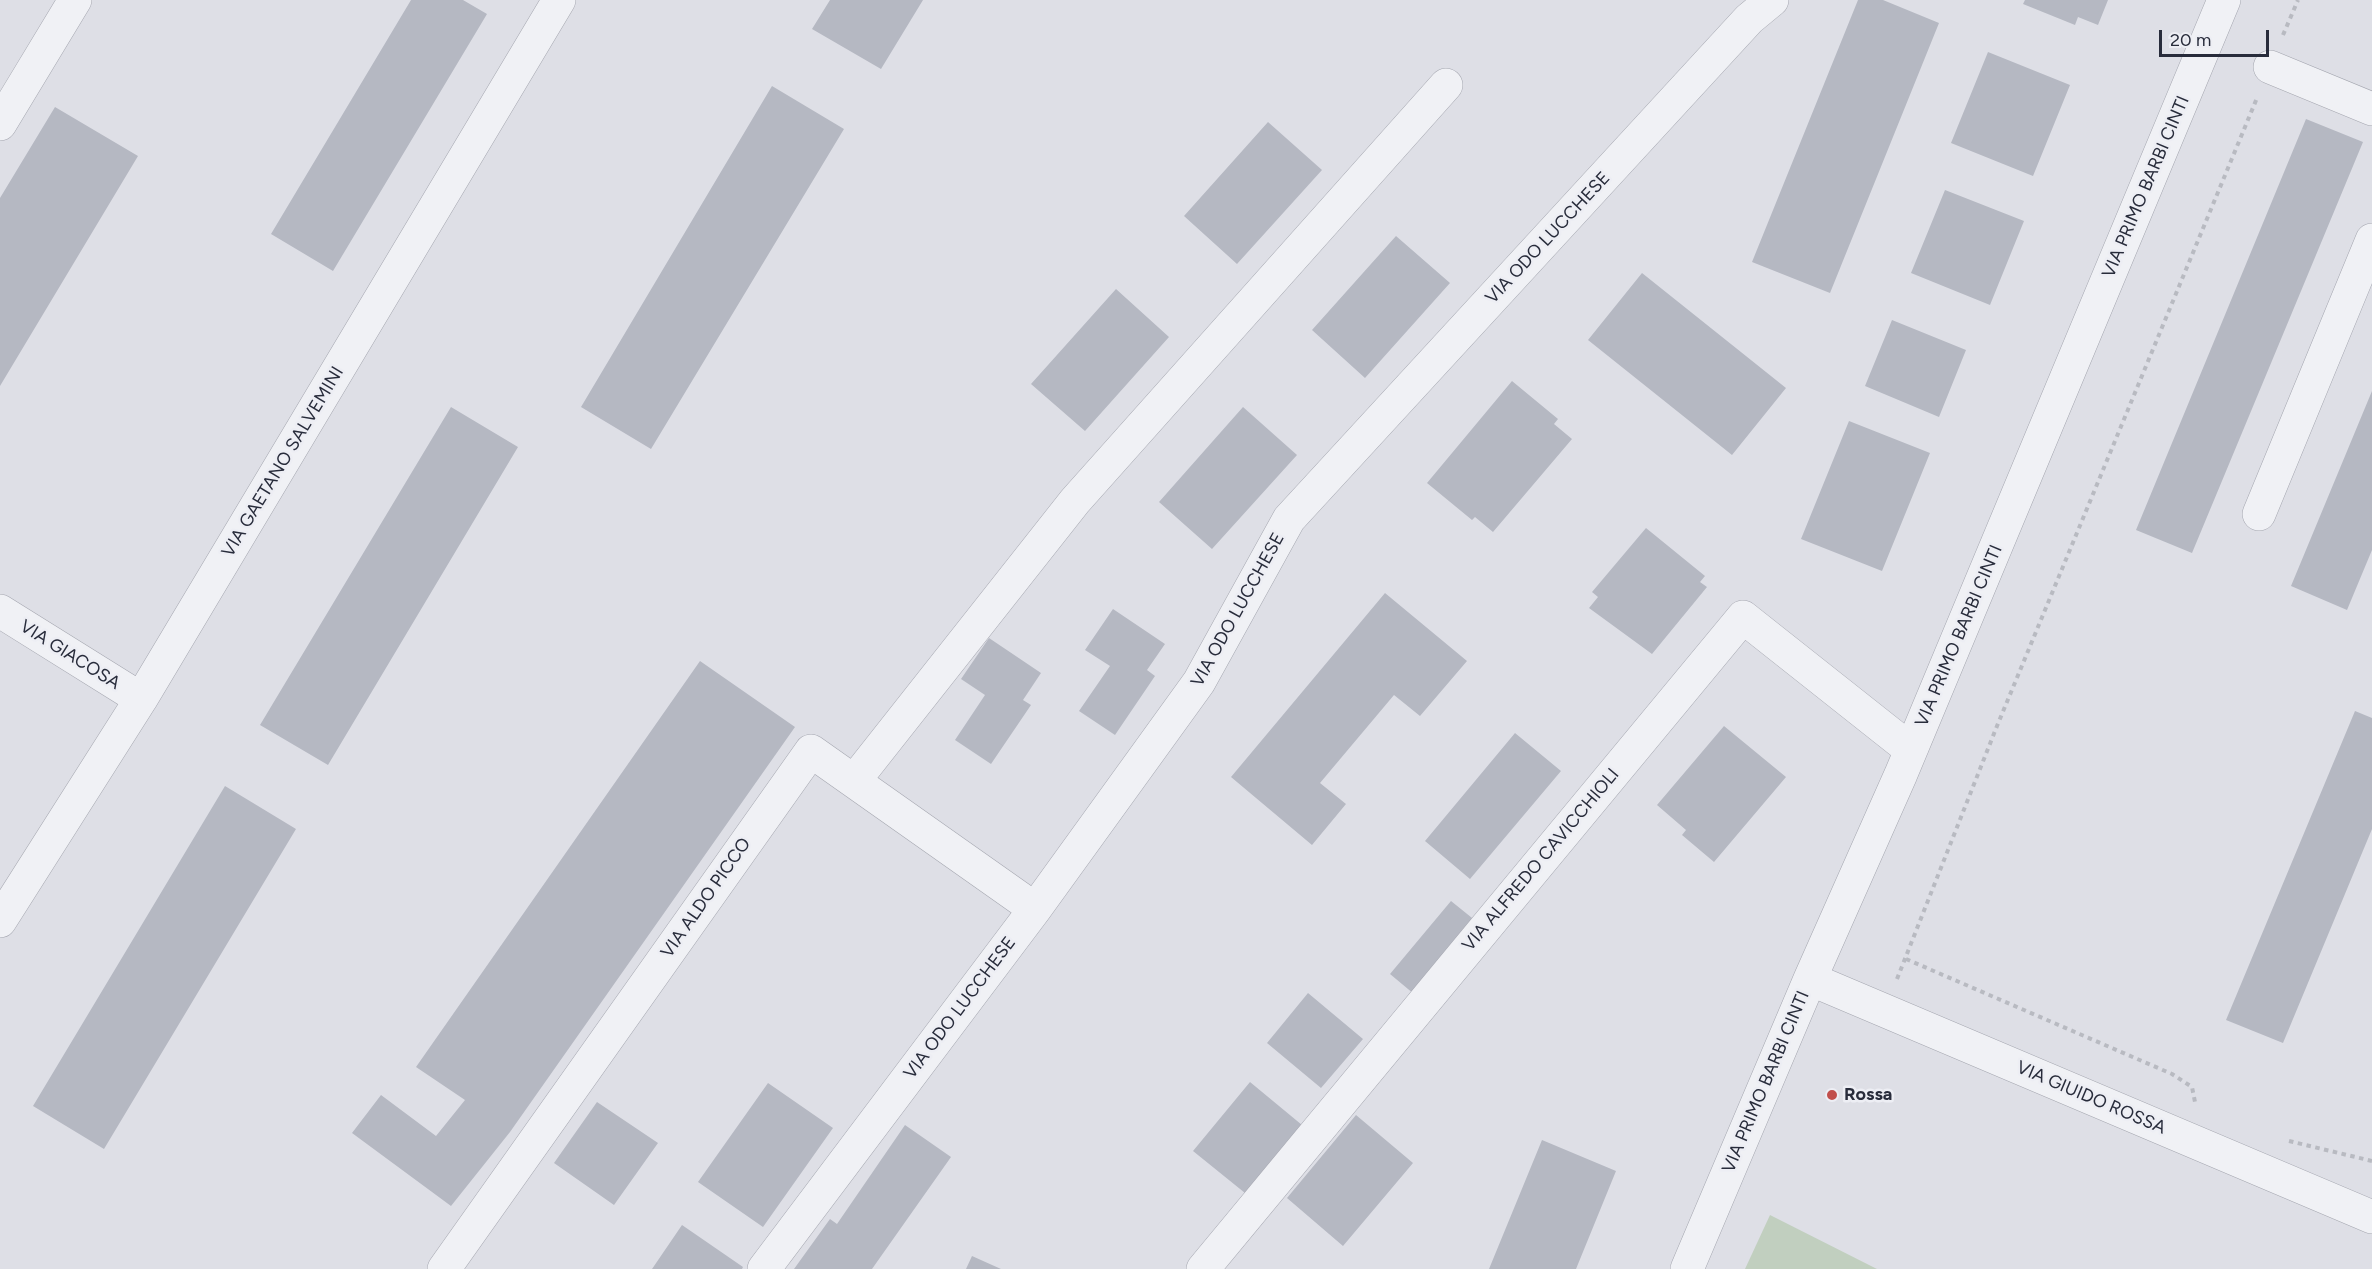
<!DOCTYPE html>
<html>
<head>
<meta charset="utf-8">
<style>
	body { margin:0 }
	#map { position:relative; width:2372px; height:1269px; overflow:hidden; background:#dedfe6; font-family:Figtree,sans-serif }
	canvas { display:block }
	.scale { position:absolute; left:2159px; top:30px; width:110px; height:27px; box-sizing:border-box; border:3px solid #282c3b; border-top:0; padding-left:8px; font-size:18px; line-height:21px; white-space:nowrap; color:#282c3b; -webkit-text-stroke:4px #edeef4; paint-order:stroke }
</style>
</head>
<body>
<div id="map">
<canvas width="2372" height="1269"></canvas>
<div class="scale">20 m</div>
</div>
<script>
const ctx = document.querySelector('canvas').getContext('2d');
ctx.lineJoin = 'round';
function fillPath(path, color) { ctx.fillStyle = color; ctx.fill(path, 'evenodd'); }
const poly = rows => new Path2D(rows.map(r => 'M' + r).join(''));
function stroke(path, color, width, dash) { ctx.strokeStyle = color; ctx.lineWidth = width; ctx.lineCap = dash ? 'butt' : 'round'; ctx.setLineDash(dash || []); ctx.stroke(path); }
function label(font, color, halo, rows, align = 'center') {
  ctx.font = font + ' Figtree,sans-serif'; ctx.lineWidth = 5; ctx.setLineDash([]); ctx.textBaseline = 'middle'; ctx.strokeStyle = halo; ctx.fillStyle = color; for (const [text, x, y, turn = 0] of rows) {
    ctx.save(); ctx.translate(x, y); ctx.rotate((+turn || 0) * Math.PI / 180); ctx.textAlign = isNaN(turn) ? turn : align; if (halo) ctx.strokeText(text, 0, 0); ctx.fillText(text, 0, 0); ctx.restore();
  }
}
fillPath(poly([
	[1770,1215,1877,1269,1745,1269]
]), '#c1cfbf');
fillPath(poly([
	[411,0,463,0,487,14,333,271,271,234],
	[830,0,923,0,881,69,812,29],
	[1858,0,1883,0,1939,23,1830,293,1752,262],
	[2025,0,2108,0,2098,25,2078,17,2075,25,2023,4],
	[1988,52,2070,85,2033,176,1951,143],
	[772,86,844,129,651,449,581,407],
	[55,107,138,156,0,386,0,198],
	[2306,119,2363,142,2192,553,2136,530],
	[1268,122,1322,170,1237,264,1184,216],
	[1945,190,2024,221,1990,305,1911,273],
	[1396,236,1450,283,1365,378,1312,330],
	[1642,273,1786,388,1732,455,1588,340],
	[1116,289,1169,337,1085,431,1031,384],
	[1892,320,1966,350,1939,417,1865,386],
	[1512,381,1558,419,1554,424,1572,439,1493,532,1475,517,1472,520,1427,483],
	[2372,391,2372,550,2347,610,2291,586],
	[451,407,518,447,328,765,260,725],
	[1243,407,1297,455,1212,549,1159,502],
	[1849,421,1930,453,1882,571,1801,539],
	[1646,528,1705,576,1700,582,1707,587,1652,654,1589,608,1598,597,1592,592],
	[1385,593,1467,661,1420,716,1394,695,1320,783,1346,804,1312,845,1231,777],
	[1113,609,1165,644,1147,670,1155,676,1115,735,1079,711,1110,666,1085,650],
	[989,638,1041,673,1023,700,1031,705,991,764,955,740,985,695,961,679],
	[700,661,795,727,510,1132,451,1206,352,1133,381,1095,436,1136,465,1100,416,1067],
	[2355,711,2372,718,2372,829,2283,1043,2226,1020],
	[1724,726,1786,777,1714,862,1682,835,1686,830,1657,805],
	[1515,733,1561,771,1470,879,1425,841],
	[225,786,296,829,104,1149,33,1106],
	[1451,901,1482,926,1420,999,1390,974],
	[1308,993,1363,1039,1321,1088,1267,1043],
	[1250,1082,1302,1125,1245,1193,1193,1151],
	[768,1083,833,1128,763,1227,698,1182],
	[597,1102,658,1143,614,1205,554,1163],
	[1356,1115,1413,1163,1343,1246,1287,1198],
	[905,1125,951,1157,872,1269,794,1269,830,1219,837,1224],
	[1542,1140,1616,1171,1576,1269,1489,1269],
	[682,1225,743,1267,742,1269,652,1269],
	[972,1256,1001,1269,966,1269]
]), '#b5b8c2');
const minor = poly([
	[2270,67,2372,109],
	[0,124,75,0],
	[2259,514,2372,240],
	[0,611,141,699],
	[854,781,1075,501,1446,85],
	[0,921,141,699,559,0],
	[1810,979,2372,1217],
	[444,1269,811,751,1035,909],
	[764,1269,1035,909,1199,682,1289,519,1749,19,1772,0],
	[1203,1269,1743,617,1911,750],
	[1687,1269,1810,979,1901,774,2224,0]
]);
stroke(minor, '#a4a6af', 34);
stroke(poly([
	[2283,35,2298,0],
	[1906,959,2172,1074,2192,1087,2195,1102],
	[1897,979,1997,726,2257,98],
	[2289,1141,2372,1161]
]), '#b8bac1', 4, [4.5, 4.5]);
stroke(minor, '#f0f1f5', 33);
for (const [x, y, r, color] of [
	[1832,1095,6,"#c14f4c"]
]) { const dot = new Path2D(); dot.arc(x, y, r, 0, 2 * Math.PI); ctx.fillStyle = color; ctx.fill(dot); stroke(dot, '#edeef4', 2); }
label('18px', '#282c3b', '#edeef4', [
	["VIA PRIMO BARBI CINTI",2146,187,-67],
	["VIA ODO LUCCHESE",1548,238,-47],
	["VIA GAETANO SALVEMINI",283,462,-59],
	["VIA ODO LUCCHESE",1238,610,-61],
	["VIA PRIMO BARBI CINTI",1959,636,-67],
	["VIA GIACOSA",70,655,32],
	["VIA ALFREDO CAVICCHIOLI",1541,860,-50],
	["VIA ALDO PICCO",706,898,-55],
	["VIA ODO LUCCHESE",960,1008,-53],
	["VIA PRIMO BARBI CINTI",1766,1082,-67],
	["VIA GIUIDO ROSSA",2091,1098,23]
]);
label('bold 18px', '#282c3b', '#edeef4', [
	["Rossa",1844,1095]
], 'left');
</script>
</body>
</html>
